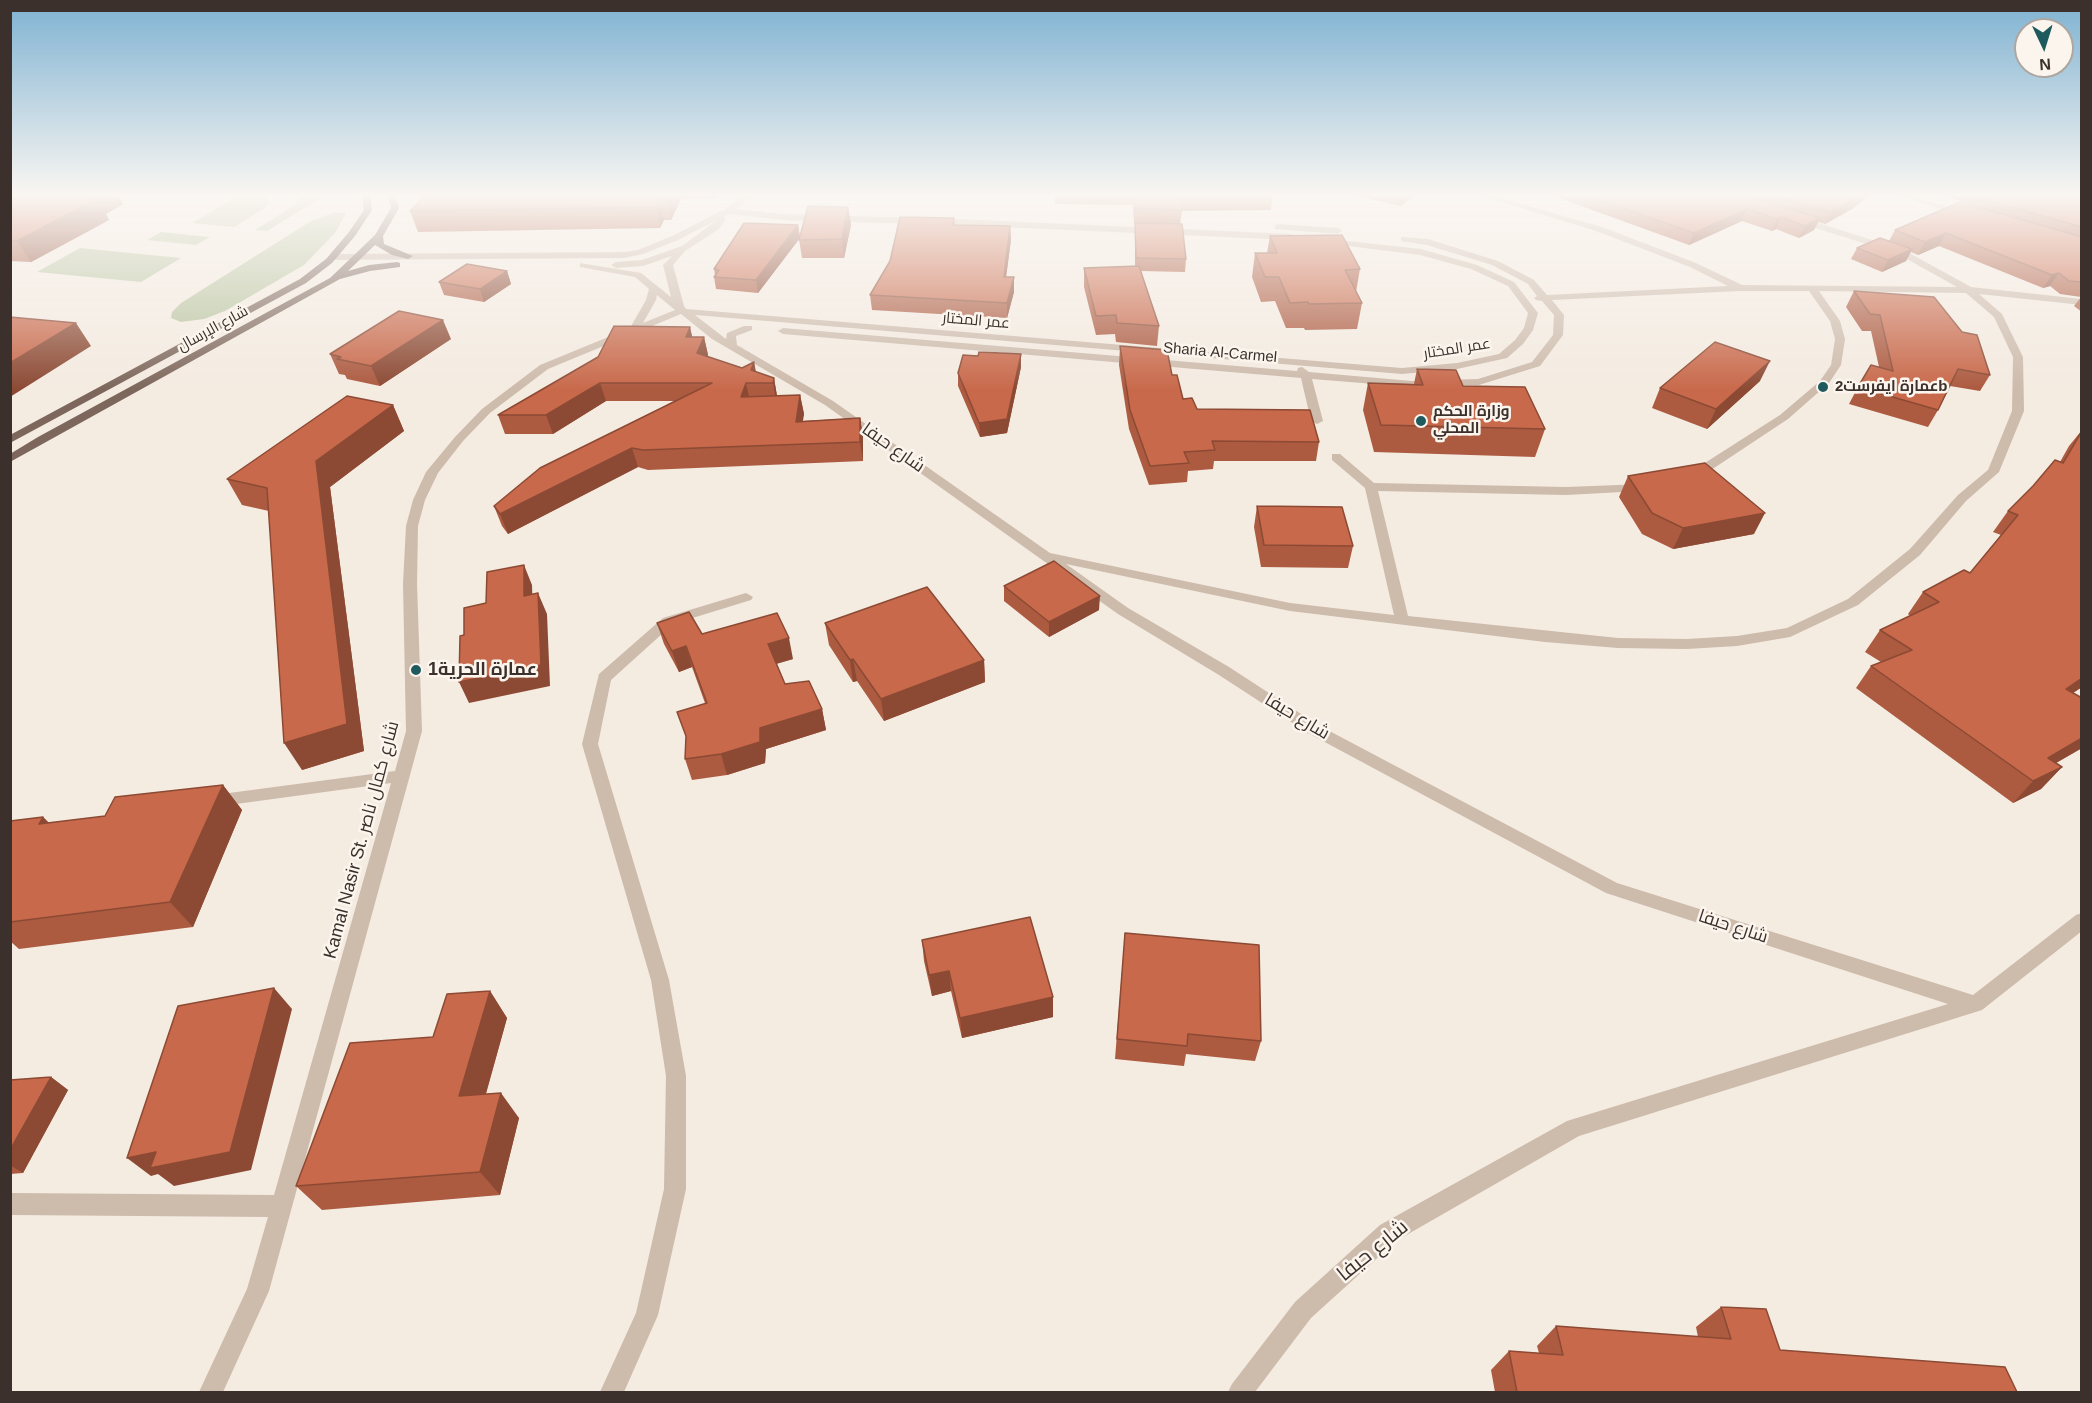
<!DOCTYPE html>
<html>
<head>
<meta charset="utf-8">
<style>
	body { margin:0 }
	#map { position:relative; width:2092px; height:1403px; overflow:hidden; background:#f4ebe1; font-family:Helvetica,sans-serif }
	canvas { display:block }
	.frame { position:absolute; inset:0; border:12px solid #3b302b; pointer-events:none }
	.north { position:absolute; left:2014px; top:18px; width:60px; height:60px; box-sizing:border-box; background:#fbf5ee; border:2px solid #aea6a0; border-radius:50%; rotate:176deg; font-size:16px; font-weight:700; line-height:24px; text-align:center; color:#3b302b }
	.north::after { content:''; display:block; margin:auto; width:21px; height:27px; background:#1f5a5e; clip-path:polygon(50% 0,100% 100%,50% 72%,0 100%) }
</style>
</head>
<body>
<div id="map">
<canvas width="2092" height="1403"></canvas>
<div class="frame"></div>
<div class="north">N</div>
</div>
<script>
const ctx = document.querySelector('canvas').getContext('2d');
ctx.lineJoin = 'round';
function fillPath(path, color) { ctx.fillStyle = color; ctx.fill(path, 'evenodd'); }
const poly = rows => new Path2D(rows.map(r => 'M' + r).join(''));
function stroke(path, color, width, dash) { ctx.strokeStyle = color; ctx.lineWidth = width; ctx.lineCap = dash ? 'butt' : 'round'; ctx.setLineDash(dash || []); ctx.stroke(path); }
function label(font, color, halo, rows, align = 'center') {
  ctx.font = font + ' Helvetica,Cairo,sans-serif'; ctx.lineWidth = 5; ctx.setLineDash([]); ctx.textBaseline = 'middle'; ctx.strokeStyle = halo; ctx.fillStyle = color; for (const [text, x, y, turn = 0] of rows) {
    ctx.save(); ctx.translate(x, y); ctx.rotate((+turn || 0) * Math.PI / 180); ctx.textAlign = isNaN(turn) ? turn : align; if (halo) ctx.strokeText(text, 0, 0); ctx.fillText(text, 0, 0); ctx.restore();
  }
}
fillPath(poly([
	[242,194,265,194,269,203,264,209,234,227,192,223],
	[300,194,327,194,267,231,255,230,290,208,299,200],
	[336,212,346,213,335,233,304,265,225,311,204,319,181,322,171,318,172,312,181,303,311,221],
	[161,232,210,237,196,245,147,240],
	[80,248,181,258,141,282,37,272]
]), '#b8c4a0');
fillPath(poly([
	[746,194,755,194,736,209,783,214,956,219,1292,234,1296,237,1292,240,956,225,783,220,729,214,723,217,726,219,719,229,685,251,673,265,684,306,686,309,1402,368,1457,363,1499,354,1515,340,1524,328,1528,313,1508,286,1471,269,1420,255,1324,243,1320,240,1321,238,1421,249,1477,265,1514,282,1538,313,1533,330,1523,344,1507,358,1457,369,1402,374,695,315,726,339,727,333,744,326,752,326,752,330,736,336,737,345,833,401,1050,553,1290,603,1394,615,1365,488,1332,460,1332,454,1340,454,1374,483,1566,487,1645,484,1647,487,1641,491,1566,495,1378,491,1408,616,1618,638,1687,639,1737,636,1787,628,1848,599,1910,549,1958,495,1988,470,2012,411,2013,357,1994,317,1966,293,1819,291,1840,321,1845,339,1841,365,1829,383,1788,419,1705,474,1690,479,1686,478,1686,472,1697,468,1780,415,1820,381,1831,365,1835,339,1830,321,1809,291,1740,291,1552,300,1564,315,1563,335,1540,366,1479,385,1412,387,1312,379,1323,421,1317,424,1311,421,1301,378,783,334,778,331,783,328,1297,371,1298,368,1302,367,1309,372,1412,381,1478,379,1532,362,1553,335,1554,315,1542,301,1536,300,1534,298,1537,296,1528,284,1492,265,1427,245,1401,241,1401,237,1428,239,1498,261,1534,280,1547,295,1728,286,1690,267,1596,231,1475,194,1487,194,1602,227,1696,263,1742,285,1957,287,1898,254,1793,221,1793,217,1796,216,1904,250,1971,287,2082,299,2082,305,1979,294,2002,314,2023,357,2024,411,1999,472,1966,501,1920,555,1858,605,1790,637,1737,646,1687,649,1618,648,1545,642,1290,611,1066,564,1128,608,1229,667,1318,725,1617,883,1973,995,2076,915,2082,913,2082,931,1982,1010,1579,1136,1396,1241,1311,1318,1255,1392,1228,1392,1232,1384,1295,1302,1380,1225,1567,1121,1948,1004,1606,893,1308,733,1219,675,1118,614,825,405,712,339,681,314,548,369,490,413,463,441,438,473,425,500,418,526,417,584,422,731,269,1291,223,1392,199,1392,247,1289,268,1217,10,1215,10,1193,274,1195,391,783,214,807,208,805,206,801,208,797,214,795,395,771,406,731,403,584,406,526,413,500,426,472,455,437,482,409,540,365,630,328,646,300,649,289,635,277,580,267,580,263,641,273,671,297,663,265,672,256,643,266,616,268,611,265,616,262,642,260,682,246,717,220,678,240,643,254,624,258,333,260,328,257,333,254,624,252,638,250,672,236,725,209,746,194],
	[657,295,675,310,643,323,656,300,657,295],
	[1893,194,1905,194,1967,213,1960,215,1893,194],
	[1278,224,1338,228,1342,231,1338,234,1275,229,1275,225,1278,224],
	[746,593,753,597,751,600,673,624,611,680,598,744,669,980,686,1076,686,1189,658,1315,624,1392,600,1392,636,1313,664,1189,666,1076,651,980,582,744,599,674,663,618,746,593]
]), '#cdbbac');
fillPath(poly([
	[362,194,370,194,372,210,355,236,332,263,306,283,10,443,10,435,300,279,326,259,349,232,364,210,362,194],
	[387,194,395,194,399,208,383,236,384,244,413,256,408,259,392,255,375,245,348,271,369,265,397,262,400,263,400,267,370,271,340,279,10,462,10,454,38,437,330,278,375,235,391,208,387,194]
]), '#7d675c');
fillPath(poly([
	[10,194,123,204,106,214,109,220,31,262,10,261],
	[426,194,718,194,716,198,681,199,671,220,664,220,660,228,418,232,410,211],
	[1055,194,1273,194,1271,210,1182,211,1180,224,1186,259,1185,272,1141,271,1159,326,1157,346,1116,342,1115,334,1096,335,1084,287,1084,268,1135,266,1135,224,1134,224,1133,205,1055,204],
	[1347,194,1415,194,1401,206],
	[1534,194,1871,194,1852,209,1825,224,1818,222,1814,230,1799,238,1776,229,1772,231,1742,221,1689,245,1548,194,1546,196],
	[1945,194,2082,194,2082,312,2074,306,2081,297,2060,294,2050,286,2043,288,1939,246,1918,255,1911,252,1906,261,1882,272,1851,259,1857,248,1889,241,1895,230,1967,203,1944,195],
	[848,207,851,225,844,258,802,258,799,239,758,293,716,289,714,277,715,275,714,269,798,225,800,236],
	[954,218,955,225,1010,226,1011,240,1006,277,1014,277,1014,292,1007,318,872,310,870,295],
	[1270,236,1360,269,1356,292,1362,303,1357,329,1305,330,1304,328,1286,328,1275,301,1261,302,1252,277,1255,253,1267,253],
	[507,271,511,284,484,302,444,295,439,282],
	[1854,291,1990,375,1980,391,1950,386,1938,410,1928,427,1849,404,1858,387,1879,367,1871,331,1862,331,1846,307],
	[690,327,692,337,704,337,708,355,708,357,742,368,754,362,756,372,774,378,777,396,800,395,804,414,802,421,860,418,863,437,863,461,648,470,638,467,508,534,502,526,494,506,674,401,606,401,553,434,505,434,498,415],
	[451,339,380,386,347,379,345,375,339,374,330,354],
	[1120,346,1172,375,1183,399,1197,409,1319,442,1316,461,1214,461,1213,469,1188,471,1187,482,1149,485,1129,429,1119,365],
	[1021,354,1021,367,1007,433,980,437,958,386,958,373,978,356],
	[1417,369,1463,386,1545,429,1535,457,1374,452,1363,410,1368,383,1414,384],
	[1760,381,1707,429,1652,408,1660,388],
	[393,405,404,431,330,487,364,751,302,770,269,511,242,505,227,479],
	[2082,430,2082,687,2073,693,2082,698,2082,748,2056,763,2062,767,2041,789,2013,803,1856,688,1871,666,1881,662,1865,652,1880,630,1910,616,1908,614,1923,592,1970,573,2001,535,1993,532,2008,511,2060,462,2069,446],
	[1628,476,1754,534,1673,549,1642,534,1619,497],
	[1257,506,1353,546,1348,568,1261,567,1254,527],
	[1004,586,1099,610,1049,637,1004,601],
	[657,623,702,634,793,659,776,664,785,684,822,709,826,730,766,749,765,763,727,775,692,780,685,759,686,738,705,703,692,667,679,672,664,644],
	[825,623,984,660,985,682,884,721,857,681,853,682,829,645],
	[223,785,242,810,193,927,19,949,10,941,10,821,43,817,49,823,105,816],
	[1125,933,1261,1041,1255,1061,1186,1054,1184,1066,1115,1059],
	[922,940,1053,997,1053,1017,962,1038,951,991,932,996,924,961],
	[490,991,507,1018,486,1094,519,1118,500,1195,322,1210,296,1186,433,1037],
	[51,1077,68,1090,23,1173,10,1174,10,1080],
	[1721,1307,1780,1350,2017,1392,1495,1392,1491,1370,1509,1351,1539,1353,1537,1346,1556,1326,1698,1337,1696,1327]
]), '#ac5a40');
fillPath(poly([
	[92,194,117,194,123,204,106,214,109,220,31,262,17,241,84,198],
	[669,194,680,194,681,199,671,220,666,200],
	[1404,194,1415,194,1401,206],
	[1862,194,1871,194,1852,209,1825,224,1831,212],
	[659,200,664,220,660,228,656,207],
	[848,207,851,225,844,258,842,239],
	[1747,209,1742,221,1689,245,1694,233],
	[1781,217,1776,229,1772,231,1777,219],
	[1820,218,1814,230,1799,238,1805,226],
	[798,225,800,238,758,293,756,280],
	[1010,226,1011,240,1004,292,1004,277],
	[1946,233,1939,246,1918,255,1925,242],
	[1912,249,1906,261,1882,272,1888,260],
	[507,271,511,284,484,302,480,289],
	[2059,273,2050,286,2043,288,2052,275],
	[1014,277,1014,292,1007,318,1007,303],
	[443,320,451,339,380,386,371,366],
	[76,323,91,346,10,397,10,363],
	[690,327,694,345,686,337],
	[704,337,708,355,701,372,697,353],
	[1021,354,1021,367,1007,433,980,437,979,423],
	[1770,361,1760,381,1707,429,1716,409],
	[754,362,757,381,751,370],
	[774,378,777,396,776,401,773,383],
	[600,383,606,401,553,434,546,415],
	[746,383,750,401,741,397],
	[800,395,804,414,800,441,796,422],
	[393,405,404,431,330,487,364,751,302,770,284,743,316,461],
	[860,418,863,437,863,461,860,442],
	[632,448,638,467,508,534,500,514],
	[1765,513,1754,534,1673,549,1683,528],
	[524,565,532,585,533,616,524,596],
	[538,593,547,614,550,686,469,703,459,682],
	[1100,596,1099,610,1049,637,1049,622],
	[789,638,793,659,772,665,768,644],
	[686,646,692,667,679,672,672,651],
	[853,659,857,681,853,682,850,660],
	[984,660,985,682,884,721,881,699],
	[2082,678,2082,687,2047,710,2066,689],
	[822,709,826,730,766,749,765,763,727,775,721,754,760,728],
	[2082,738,2082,748,2028,779,2048,758],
	[2062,767,2041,789,2013,803,2033,781],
	[223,785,242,810,193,927,170,902],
	[43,817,68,842,39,824],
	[949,971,951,991,932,996,929,975],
	[274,988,292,1009,251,1170,174,1186,158,1174,151,1176,127,1158,156,1152],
	[490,991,507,1018,478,1121,459,1096],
	[1053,997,1053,1017,962,1038,960,1018],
	[51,1077,68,1090,23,1173,10,1165,10,1150],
	[501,1093,519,1118,500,1195,480,1172]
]), '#8c4a34');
const building = poly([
	[10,194,92,194,84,198,97,199,17,241,10,240,10,194],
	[426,194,669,194,666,200,659,200,656,207,410,211,426,194],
	[1134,194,1273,194,1180,195,1182,210,1135,208,1134,194],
	[1583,194,1740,194,1820,218,1805,226,1781,217,1777,219,1747,209,1694,233,1583,194],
	[1769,194,1862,194,1857,197,1831,212,1769,194],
	[1973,194,2082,194,2082,227,1972,196,1976,195,1973,194],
	[1960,202,2082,237,2082,282,2069,281,2059,273,2052,275,1946,233,1925,242,1895,230,1960,202],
	[808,206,848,207,842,239,799,240,808,206],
	[900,217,954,218,953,225,1010,226,1004,277,1014,277,1007,303,870,295,890,261,900,217],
	[744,223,798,225,756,280,714,277,719,270,714,269,744,223],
	[1135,223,1182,224,1186,259,1136,258,1135,223],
	[1342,235,1360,269,1345,270,1362,303,1309,304,1308,302,1290,303,1279,277,1265,277,1255,253,1277,253,1270,236,1342,235],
	[1880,238,1912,249,1888,260,1857,248,1880,238],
	[467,264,507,271,480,289,439,282,467,264],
	[1139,266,1159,326,1117,323,1116,315,1096,316,1084,268,1139,266],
	[1854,291,1934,297,1962,332,1977,335,1990,375,1958,369,1938,410,1858,387,1871,365,1893,371,1880,315,1870,314,1854,291],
	[399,311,443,320,371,366,337,359,341,357,330,354,399,311],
	[10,317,76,323,10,363,10,317],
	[614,326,690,327,686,337,704,337,697,353,742,368,754,362,751,370,774,378,773,383,746,383,741,397,800,395,796,422,860,418,860,442,643,450,632,448,500,514,494,506,540,468,712,383,600,383,546,415,498,415,598,357,614,326],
	[1715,342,1770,361,1716,409,1660,388,1715,342],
	[1120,346,1167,350,1172,375,1177,375,1183,399,1192,398,1197,409,1310,410,1319,442,1212,441,1215,450,1184,452,1189,463,1150,466,1130,410,1120,346],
	[979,352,1021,354,1007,419,979,423,958,373,963,355,978,356,979,352],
	[1417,369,1456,370,1463,386,1525,387,1545,429,1381,425,1368,383,1423,385,1417,369],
	[347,396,393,405,316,461,347,724,284,743,267,488,227,479,347,396],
	[2082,431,2082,678,2066,689,2082,698,2082,738,2048,758,2062,767,2033,781,1871,666,1912,650,1880,630,1939,602,1923,592,1964,570,1970,573,2018,515,2008,511,2033,486,2055,460,2063,463,2082,431],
	[1705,463,1765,513,1683,528,1652,513,1628,476,1705,463],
	[1257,506,1342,507,1353,546,1264,545,1257,506],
	[1054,561,1100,596,1049,622,1004,586,1054,561],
	[524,565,524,596,538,593,541,665,459,682,460,636,464,635,464,608,486,603,487,572,524,565],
	[927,587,984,660,881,699,853,659,850,660,825,623,927,587],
	[689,612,702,634,777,613,789,638,768,644,785,684,809,681,822,709,760,728,760,742,721,754,685,759,686,736,677,712,707,703,686,646,672,651,657,623,689,612],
	[223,785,170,902,10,922,10,821,43,817,39,824,105,816,115,797,223,785],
	[1030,917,1053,997,960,1018,949,971,929,975,922,940,1030,917],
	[1125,933,1259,945,1261,1041,1188,1034,1187,1046,1117,1039,1125,933],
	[274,988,230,1152,150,1168,156,1152,127,1158,178,1006,274,988],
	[490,991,459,1096,501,1093,480,1172,296,1186,350,1043,433,1037,447,994,490,991],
	[51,1077,10,1150,10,1080,51,1077],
	[1721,1307,1766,1309,1780,1350,2005,1367,2017,1392,1517,1392,1509,1351,1563,1355,1556,1326,1731,1339,1721,1307]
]);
fillPath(building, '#c8694b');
stroke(building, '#8c4a34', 1.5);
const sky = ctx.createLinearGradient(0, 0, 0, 390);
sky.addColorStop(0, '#7eb2d2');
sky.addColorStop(0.5, '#faf6f2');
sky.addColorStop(1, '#faf6f200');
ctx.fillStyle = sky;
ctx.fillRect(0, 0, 2092, 390);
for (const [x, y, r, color] of [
	[1823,387,6,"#1f5a5e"],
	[1421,421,6,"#1f5a5e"],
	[416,670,6,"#1f5a5e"]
]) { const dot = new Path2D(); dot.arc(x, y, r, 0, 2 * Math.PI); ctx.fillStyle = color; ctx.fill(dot); stroke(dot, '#fbf5ee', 2); }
label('15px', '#3b302b', '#fbf5ee', [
	["عمر المختار",976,321,5],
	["شارع الإرسال",213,329,-29],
	["عمر المختار",1457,349,-9],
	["Sharia Al-Carmel",1220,353,5]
]);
label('bold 15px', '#3b302b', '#fbf5ee', [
	["عمارة ايفرست2b",1835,387],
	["وزارة الحكم",1433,412],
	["المحلي",1433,429]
], 'left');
label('18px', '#3b302b', '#fbf5ee', [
	["شارع حيفا",893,448,35],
	["شارع حيفا",1297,717,31],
	["Kamal Nasir St. شارع كمال ناصر",362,840,-75],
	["شارع حيفا",1733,927,18]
]);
label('bold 18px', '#3b302b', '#fbf5ee', [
	["عمارة الحرية1",428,670]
], 'left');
label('21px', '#3b302b', '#fbf5ee', [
	["شارع حيفا",1373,1251,-39]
]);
</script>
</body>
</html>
